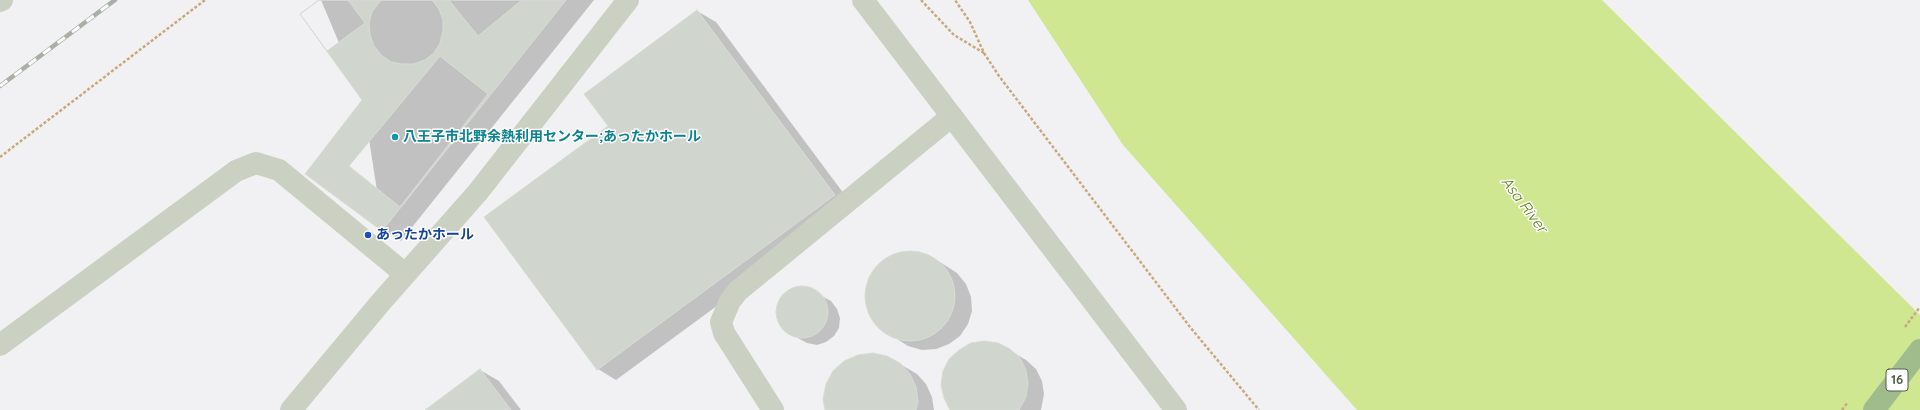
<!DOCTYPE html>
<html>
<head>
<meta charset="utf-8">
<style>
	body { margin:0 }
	canvas { display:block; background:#f1f1f3 }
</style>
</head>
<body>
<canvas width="1920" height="410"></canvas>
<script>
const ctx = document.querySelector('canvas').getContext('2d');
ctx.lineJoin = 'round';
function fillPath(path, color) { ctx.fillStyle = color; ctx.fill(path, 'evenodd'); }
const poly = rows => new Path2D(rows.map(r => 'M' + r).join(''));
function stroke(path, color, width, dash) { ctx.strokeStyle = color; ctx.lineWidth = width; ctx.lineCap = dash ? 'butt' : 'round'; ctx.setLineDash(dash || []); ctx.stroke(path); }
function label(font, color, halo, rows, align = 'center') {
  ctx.font = font + ' Quicksand,"Noto Sans JP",sans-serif'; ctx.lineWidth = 3; ctx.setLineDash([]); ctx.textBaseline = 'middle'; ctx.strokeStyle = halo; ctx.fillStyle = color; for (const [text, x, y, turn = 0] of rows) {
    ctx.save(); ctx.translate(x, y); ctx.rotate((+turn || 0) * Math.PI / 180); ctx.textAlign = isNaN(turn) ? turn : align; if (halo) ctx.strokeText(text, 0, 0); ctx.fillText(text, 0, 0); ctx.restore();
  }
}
fillPath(poly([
	[1028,0,1602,0,1920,315,1920,410,1357,410,1123,145]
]), '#d0e792');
fillPath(poly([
	[321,0,594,0,401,241,383,230,363,100],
	[697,11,716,22,853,206,616,380,598,369,609,126],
	[901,252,915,252,929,255,957,273,966,284,971,297,972,311,968,324,960,336,949,344,936,349,922,350,908,346,880,328,871,317,866,304,866,290,869,277,877,266,888,257],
	[800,288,810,289,818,294,831,301,837,309,840,318,839,328,834,336,826,342,817,345,807,343,785,331,779,323,777,314,778,304,783,296,791,290],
	[1009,350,1026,360,1036,369,1042,381,1044,394,1041,410,951,410],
	[900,364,917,374,926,384,932,397,934,410,826,410],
	[480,370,499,381,521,410,427,410]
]), '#0003');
const building = poly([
	[319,0,566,0,382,231,305,174,362,100,300,14,319,0],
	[319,0,348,0,365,23,327,51,300,14,319,0],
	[381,0,432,0,439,9,443,20,443,31,440,43,434,53,425,60,414,64,402,64,391,62,381,55,374,46,370,35,369,23,372,12,381,0],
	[449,0,522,0,478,36,449,0],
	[697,10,835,195,597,370,484,217,608,126,584,94,697,10],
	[440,56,488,94,400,207,349,166,440,56],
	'865 296a45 45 0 1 1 90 0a45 45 0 1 1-90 0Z',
	'776 312a26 26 0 1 1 52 0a26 26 0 1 1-52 0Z',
	[984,341,998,343,1010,349,1020,358,1026,370,1028,384,1026,397,1019,410,950,410,944,398,941,385,943,371,949,359,959,350,971,343,984,341],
	[873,353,887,356,900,363,910,374,916,387,918,402,916,410,825,410,823,399,826,384,833,371,844,361,858,355,873,353],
	[480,369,511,410,425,410,480,369]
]);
fillPath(building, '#d0d5ce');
stroke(building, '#d7dcd5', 1);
stroke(poly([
	[921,0,954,35,984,53,970,22,955,0],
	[984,53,999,76,1190,327,1259,410],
	[0,157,205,0],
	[1905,327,1920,307],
	[1842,410,1848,402]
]), '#c9a97c', 2.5, [3, 2]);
stroke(poly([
	[863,0,1176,410],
	[0,1,2,0],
	[0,345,236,171,256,163,279,170,405,274],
	[291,410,381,302,478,192,628,0],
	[773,410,724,333,721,322,730,301,738,291,952,116]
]), '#cad1c2', 22);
stroke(poly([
	[1874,410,1920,350]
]), '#a0bc8c', 22);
const rail = poly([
	[0,86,115,0]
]);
stroke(rail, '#aaafa6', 4.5);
stroke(rail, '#fff', 3, [9]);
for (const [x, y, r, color] of [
	[395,137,4,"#0f9aa8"],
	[368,235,4,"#1a4fb4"]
]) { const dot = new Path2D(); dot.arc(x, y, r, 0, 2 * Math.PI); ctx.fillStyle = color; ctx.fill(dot); stroke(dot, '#fff', 1.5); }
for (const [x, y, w] of [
	[1897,380,22]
]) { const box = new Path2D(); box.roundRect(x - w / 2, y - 11, w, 22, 3); ctx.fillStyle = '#fff'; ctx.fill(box); stroke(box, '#535d4a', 1); }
label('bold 13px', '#535d4a', null, [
	["16",1897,380]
]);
label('bold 14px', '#0d838f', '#fff', [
	["八王子市北野余熱利用センター;あったかホール",403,137]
], 'left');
label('bold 14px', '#164399', '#fff', [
	["あったかホール",376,235]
], 'left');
label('italic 15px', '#628014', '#fff', [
	["Asa River",1524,205,53]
]);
</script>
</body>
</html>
